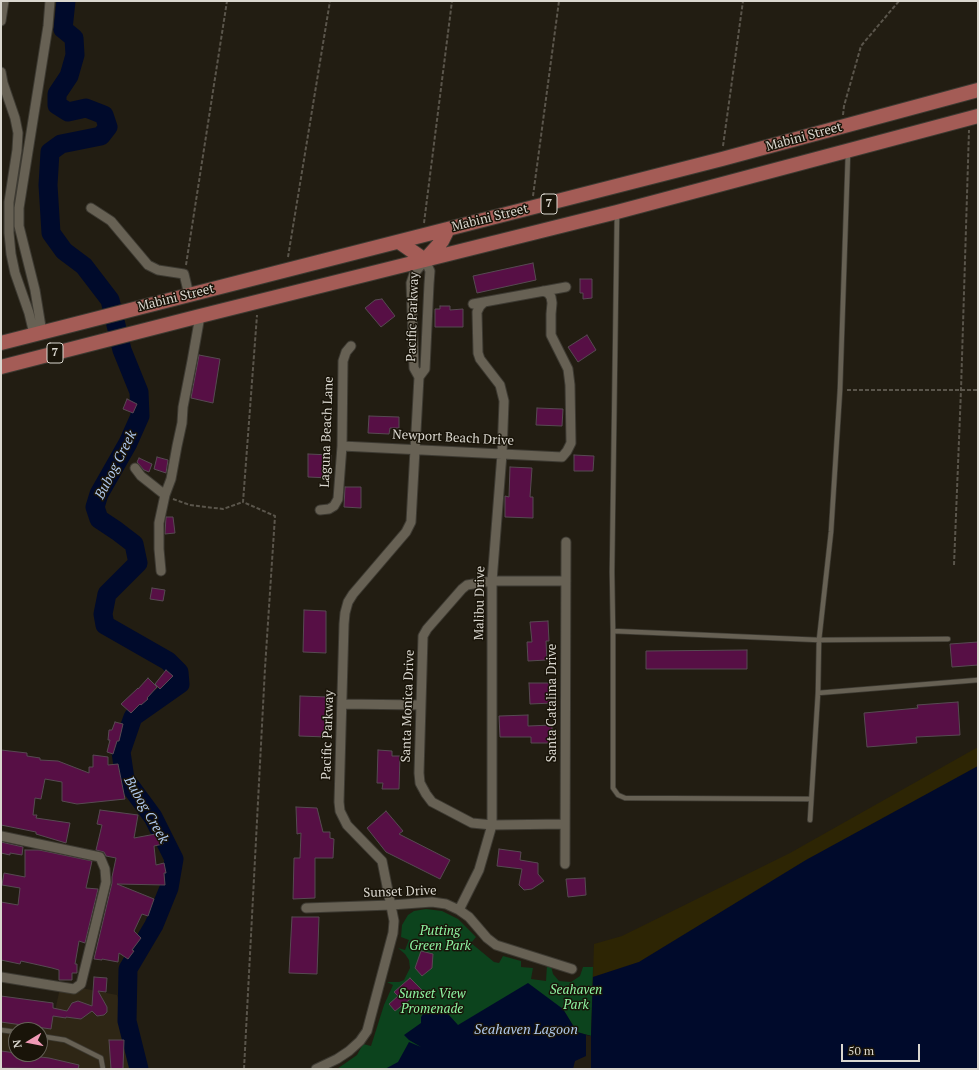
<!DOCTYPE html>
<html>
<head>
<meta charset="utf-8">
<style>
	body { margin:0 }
	#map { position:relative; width:979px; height:1070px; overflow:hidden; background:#221d12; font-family:"PT Serif",serif }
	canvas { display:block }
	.frame { position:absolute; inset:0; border:2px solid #dad7cf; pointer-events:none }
	.north { position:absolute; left:8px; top:1022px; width:40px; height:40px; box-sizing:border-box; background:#191409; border:1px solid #666258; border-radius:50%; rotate:260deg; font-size:11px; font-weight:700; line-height:16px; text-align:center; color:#dad7cf }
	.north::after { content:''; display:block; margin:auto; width:14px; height:18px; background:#f09ab6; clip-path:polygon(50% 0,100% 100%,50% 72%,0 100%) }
	.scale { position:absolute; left:841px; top:1044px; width:79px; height:18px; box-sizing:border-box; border:2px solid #dad7cf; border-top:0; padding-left:5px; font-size:12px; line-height:14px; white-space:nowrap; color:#dad7cf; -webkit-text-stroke:3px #191409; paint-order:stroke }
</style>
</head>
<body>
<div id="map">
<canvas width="979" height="1070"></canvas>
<div class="frame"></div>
<div class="north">N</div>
<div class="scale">50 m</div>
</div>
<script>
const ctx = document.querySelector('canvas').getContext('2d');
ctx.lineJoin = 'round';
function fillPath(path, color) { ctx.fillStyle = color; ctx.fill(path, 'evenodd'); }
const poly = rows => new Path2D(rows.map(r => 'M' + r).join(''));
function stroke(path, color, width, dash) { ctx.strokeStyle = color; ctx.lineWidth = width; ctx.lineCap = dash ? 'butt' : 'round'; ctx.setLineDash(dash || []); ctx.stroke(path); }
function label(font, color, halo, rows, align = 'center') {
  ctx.font = font + ' "PT Serif",serif'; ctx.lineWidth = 3; ctx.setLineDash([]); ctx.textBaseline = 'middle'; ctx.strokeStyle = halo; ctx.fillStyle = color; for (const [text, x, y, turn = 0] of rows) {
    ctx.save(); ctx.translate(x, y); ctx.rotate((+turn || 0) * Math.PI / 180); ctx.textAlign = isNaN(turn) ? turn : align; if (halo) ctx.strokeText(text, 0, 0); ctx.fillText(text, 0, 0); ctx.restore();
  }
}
fillPath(poly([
	[61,984,117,995,138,1069,1,1069,1,1008,54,1015],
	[16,1030,40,1030,40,1054,16,1054]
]), '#2e2615');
fillPath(poly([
	[426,909,442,911,458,919,476,937,471,943,494,962,499,963,503,956,521,961,521,967,533,968,531,979,546,981,547,965,551,966,553,974,559,981,571,982,580,976,583,967,593,967,591,1036,577,1032,563,1009,395,1067,384,1069,337,1069,357,1055,363,1044,371,1046,384,1005,393,985,387,982,399,982,404,980,410,968,409,960,405,954,398,948,405,950,409,940,401,937,402,925,408,915,414,911]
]), '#0c431d');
fillPath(poly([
	[978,747,978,766,806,860,639,962,593,977,594,944,622,936,790,853]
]), '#2d2504');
fillPath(poly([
	[978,766,978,1069,385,1069,398,1062,409,1042,421,1047,409,1040,404,1035,421,1023,421,1017,423,1014,432,1014,440,1005,458,1025,528,983,563,1009,577,1032,591,1036,593,977,639,962,806,860]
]), '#000a2b');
fillPath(poly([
	[586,1035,591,1036,591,1069,573,1069,575,1061,586,1056]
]), '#221d12');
stroke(poly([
	[66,1,63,29,74,38,75,55,69,76,57,94,57,105,68,112,86,108,104,115,108,127,101,136,61,144,50,152,48,185,51,233,64,251,84,266,110,300,122,350,139,392,140,416,128,443,99,494,95,507,99,519,117,531,134,544,138,563,107,594,103,614,105,625,168,661,179,672,180,684,133,717,121,752,125,779,153,817,174,859,169,888,154,925,128,969,127,1021,139,1069]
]), '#000a2b', 19);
const building = poly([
	[533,263,536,280,477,293,473,276,533,263],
	[580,279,592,279,592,298,583,299,583,293,580,293,580,279],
	[382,299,395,316,381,327,365,308,375,300,382,299],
	[440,306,450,306,450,310,463,309,463,327,435,327,435,309,440,309,440,306],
	[587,335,596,350,578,362,568,347,587,335],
	[199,355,220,359,213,403,191,398,199,355],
	[127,399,137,404,133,413,123,409,127,399],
	[537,408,563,409,562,426,536,425,537,408],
	[369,416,399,417,399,428,390,428,389,434,368,433,369,416],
	[308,454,331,455,330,478,308,477,308,454],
	[574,455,594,456,593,471,574,471,574,455],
	[157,457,168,460,166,473,154,469,157,457],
	[139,458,152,464,149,472,144,470,137,462,139,458],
	[510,467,532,468,530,497,533,497,533,518,505,517,505,496,509,497,510,467],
	[345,487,361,487,361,508,344,507,345,487],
	[166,517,173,517,175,533,165,534,166,517],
	[152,588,165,590,163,601,150,599,152,588],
	[304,610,326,611,326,653,303,652,304,610],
	[548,621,549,641,546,641,547,660,528,661,527,642,532,642,530,622,548,621],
	[978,642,978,665,952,667,950,644,978,642],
	[747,650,747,669,646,669,646,651,747,650],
	[166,670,173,676,160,689,155,684,166,670],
	[148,678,157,687,147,698,148,699,141,705,140,704,131,713,121,704,138,688,138,689,148,678],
	[529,683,552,683,553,703,530,704,529,683],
	[300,696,328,697,327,737,299,736,300,696],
	[958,702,960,735,916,737,917,743,867,747,864,713,918,708,917,705,958,702],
	[528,715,528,726,552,725,552,743,531,743,531,737,500,737,499,716,528,715],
	[115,722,123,724,119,741,117,741,113,754,107,752,110,740,108,740,109,730,112,730,115,722],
	[1,750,27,753,27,756,40,758,40,760,58,761,89,773,89,767,93,767,93,755,108,757,108,765,118,764,125,799,77,804,62,801,62,782,45,779,41,799,35,798,33,815,37,815,36,818,70,823,66,843,36,834,36,832,1,825,1,750],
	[378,750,392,751,392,756,400,756,399,789,382,789,383,783,377,783,378,750],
	[296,807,317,808,323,832,330,832,330,838,334,839,333,858,315,858,315,898,293,899,294,858,300,858,301,833,297,834,296,807],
	[100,810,138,815,134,838,161,833,163,844,154,846,156,865,164,863,166,873,164,873,165,885,117,884,154,899,148,916,142,914,134,931,141,938,132,950,134,951,128,959,119,953,118,962,102,959,102,960,94,959,112,883,112,877,116,858,106,856,104,852,96,850,102,825,97,824,100,810],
	[386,811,403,831,399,834,450,860,440,879,386,852,367,828,386,811],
	[1,842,23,847,22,855,10,853,10,855,1,853,1,842],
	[499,849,521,852,520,860,538,863,538,874,544,881,532,889,524,890,519,885,522,869,497,866,499,849],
	[25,850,39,850,92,861,86,888,98,889,85,943,79,941,75,964,77,964,77,973,72,973,72,980,59,980,59,970,52,968,21,961,20,964,1,960,1,902,18,905,20,888,2,885,4,873,25,877,25,850],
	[585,878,586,895,568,897,566,879,585,878],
	[292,917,319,917,317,974,289,973,292,917],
	[421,951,433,954,432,968,422,976,415,968,421,951],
	[94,977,107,978,106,992,98,991,107,1007,107,1012,104,1015,97,1016,92,1011,81,1019,66,1017,66,1018,53,1016,51,1029,1,1022,1,996,53,1003,53,1008,67,1011,72,1003,78,1001,92,1006,94,977],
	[410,978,422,990,395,1011,389,1004,398,996,394,992,410,978],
	[109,1040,124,1040,123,1069,111,1069,109,1040],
	[1,1051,16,1053,16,1054,49,1058,79,1065,78,1069,1,1068,1,1051]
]);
fillPath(building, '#570f45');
stroke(building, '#574a52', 1);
const service = poly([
	[617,214,612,572,613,631,819,640,948,639],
	[613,631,613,788,618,795,625,798,811,799],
	[818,693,978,680],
	[810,820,818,693,819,640,831,532,840,390,848,153],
	[1,1030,16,1032],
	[40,1036,65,1040,101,1058,103,1069]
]);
const minor = poly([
	[1,21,4,1],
	[1,72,3,83,15,118,18,133,17,150,9,202,9,233,11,254,15,273,29,313,34,334],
	[91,208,111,221,148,265,158,270,184,274,189,295],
	[473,304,566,287],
	[42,333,35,290,19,226,19,208,48,26,50,1],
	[342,446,562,457,567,451,571,443,570,385,568,369,551,335,551,314,552,303,551,297,548,293,543,291],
	[135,468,141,476,165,495,171,479,177,446,182,423,183,407,192,361,200,316],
	[320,510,329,509,334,506,338,499,342,446,343,361,346,352,351,346],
	[161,571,159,549,159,523,165,495],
	[342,704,421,705],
	[565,824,492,825,472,823,432,802,426,794,420,783,419,773,423,636,427,629,462,589,467,585,492,581,566,581],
	[1,836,100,857,105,869,106,882,81,984,74,989,1,977],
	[565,864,566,542],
	[306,908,391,905,432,902,446,904,459,910,469,917,487,938,496,945,572,969],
	[459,910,479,870,492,825,492,581,502,454,504,401,500,385,480,359,478,353,477,312,480,306,484,302],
	[316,1069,337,1059,349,1051,360,1041,367,1031,393,933,394,921,382,861,347,825,340,811,339,802,344,624,345,613,348,602,353,594,406,532,411,522,419,377,414,368,411,283,414,274,425,260,430,271,429,284,425,369,419,377]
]);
const primary = poly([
	[399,242,425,260,442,241,448,229],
	[1,343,722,159,978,90],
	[1,367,200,316,617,212,978,116]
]);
stroke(service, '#3d3a32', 6);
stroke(minor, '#3d3a32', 11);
stroke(primary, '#3d3a32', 16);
stroke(poly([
	[843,115,844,106,861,46,899,1],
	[723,146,743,1],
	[533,196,559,1],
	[424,223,452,1],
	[288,257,330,1],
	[186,265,227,1],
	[847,390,978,390],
	[173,499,190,505,223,509,243,502],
	[954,565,961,390,969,130],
	[244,1069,265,668,275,516,243,502,257,315]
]), '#5a554b', 2, [4, 2]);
stroke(service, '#676154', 4.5);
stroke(minor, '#676154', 9);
stroke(primary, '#a45c56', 14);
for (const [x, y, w] of [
	[549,204,16],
	[55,353,16]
]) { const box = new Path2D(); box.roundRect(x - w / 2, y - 10, w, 20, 3); ctx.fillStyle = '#191409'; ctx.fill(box); stroke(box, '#dad7cf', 1); }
label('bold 12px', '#dad7cf', null, [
	["7",549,204],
	["7",55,353]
]);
label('13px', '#dad7cf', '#191409', [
	["Mabini Street",804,137,-15],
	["Mabini Street",490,218,-14],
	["Mabini Street",176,298,-14],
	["Pacific Parkway",413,317,-88],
	["Laguna Beach Lane",327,432,-88],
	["Newport Beach Drive",453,438,3],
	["Malibu Drive",480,603,-89],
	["Santa Catalina Drive",552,703,-90],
	["Santa Monica Drive",408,706,-88],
	["Pacific Parkway",328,735,-88],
	["Sunset Drive",400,892,-2]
]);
label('italic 13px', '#8ef5a2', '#191409', [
	["Putting",440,931],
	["Green Park",440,946],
	["Seahaven",576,990],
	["Park",576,1005],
	["Sunset View",432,994],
	["Promenade",432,1009]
]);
label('italic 14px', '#afc9ef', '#191409', [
	["Bubog Creek",116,465,-63],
	["Bubog Creek",146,810,60],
	["Seahaven Lagoon",526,1030]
]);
</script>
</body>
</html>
